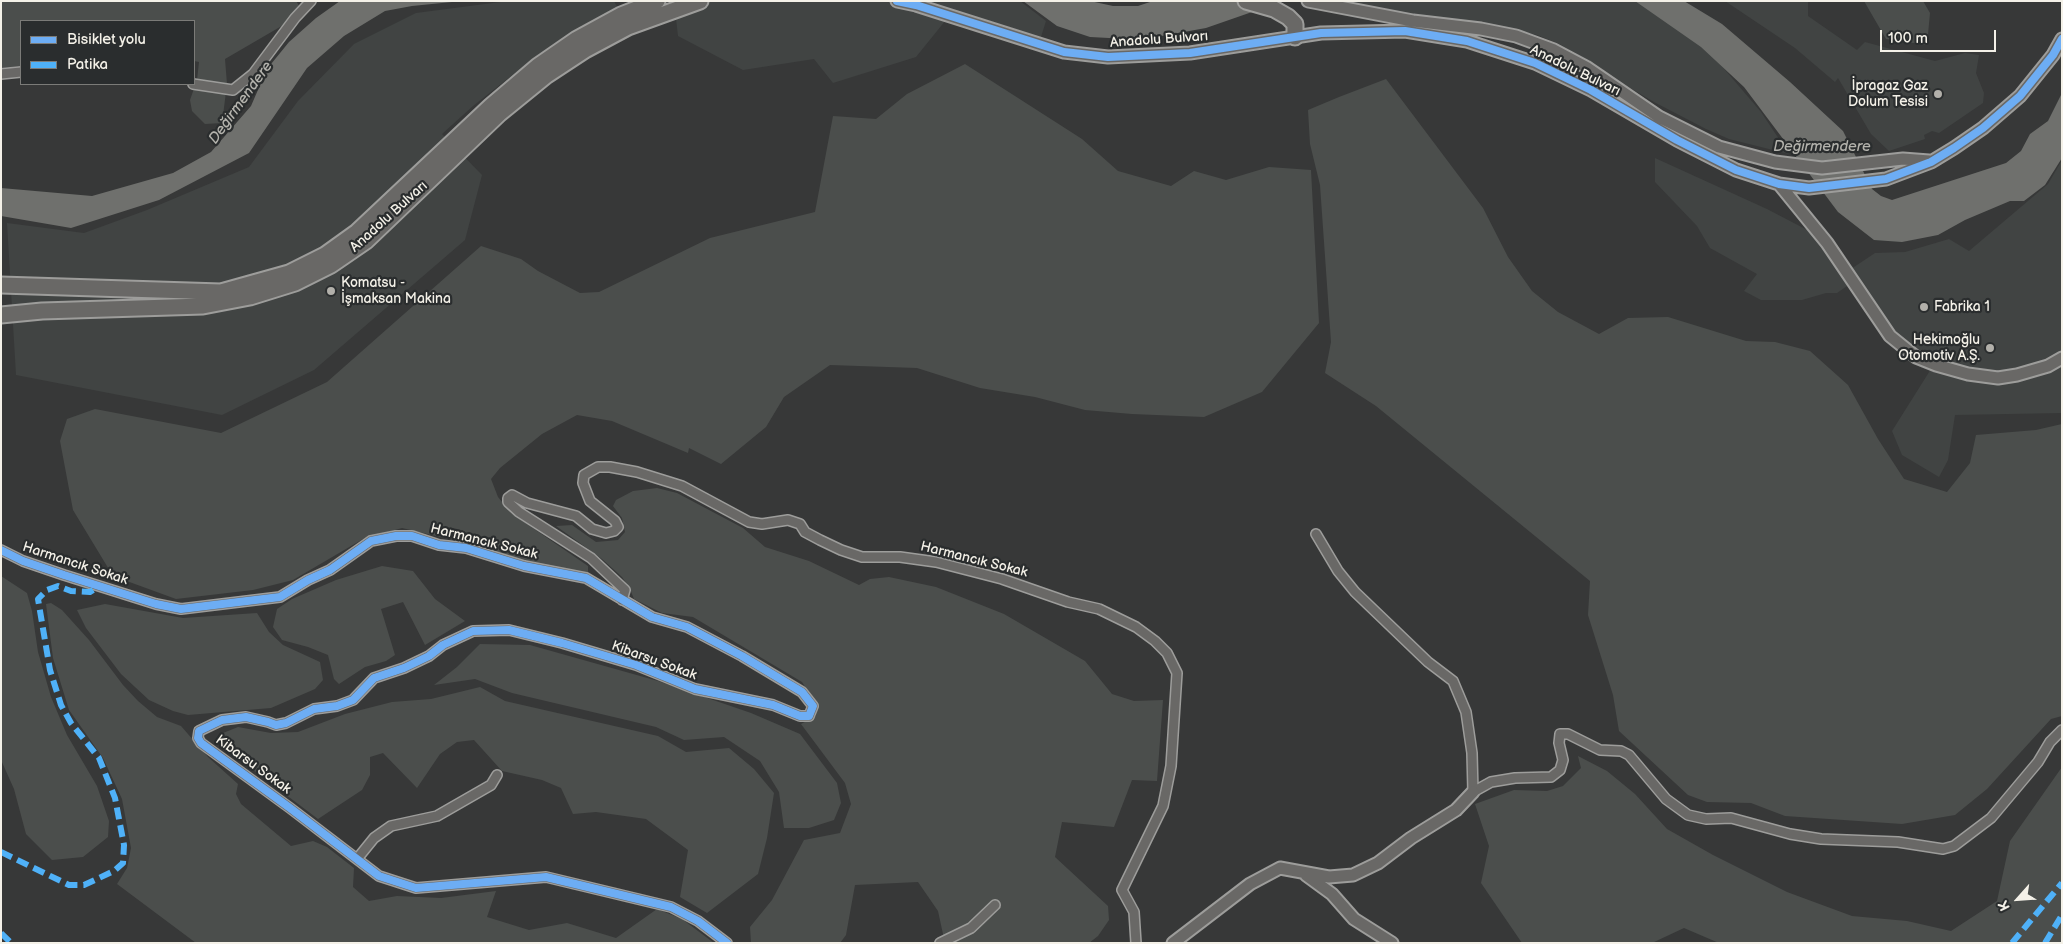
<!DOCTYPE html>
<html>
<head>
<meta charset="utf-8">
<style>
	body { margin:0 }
	#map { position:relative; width:2063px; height:944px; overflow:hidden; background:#373838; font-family:"Balsamiq Sans",sans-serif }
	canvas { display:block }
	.frame { position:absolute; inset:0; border:2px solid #f4f1e8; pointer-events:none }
	.legend { position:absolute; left:20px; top:20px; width:175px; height:65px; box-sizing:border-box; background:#2a2d2e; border:1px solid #7b7b78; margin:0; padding:6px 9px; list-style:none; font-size:15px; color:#f4f1e8 }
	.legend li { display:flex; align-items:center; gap:10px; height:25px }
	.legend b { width:25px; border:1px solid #7b7b78 }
	.north { position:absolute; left:1993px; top:874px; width:50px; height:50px; -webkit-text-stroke:4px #2a2d2e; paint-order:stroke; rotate:244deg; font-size:14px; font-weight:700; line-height:20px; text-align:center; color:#f4f1e8 }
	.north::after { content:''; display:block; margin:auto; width:18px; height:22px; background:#f4f1e8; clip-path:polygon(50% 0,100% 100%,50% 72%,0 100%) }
	.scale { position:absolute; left:1880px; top:30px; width:116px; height:22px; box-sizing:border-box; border:2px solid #f4f1e8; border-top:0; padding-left:6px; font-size:15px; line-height:18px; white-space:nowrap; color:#f4f1e8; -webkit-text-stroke:4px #2a2d2e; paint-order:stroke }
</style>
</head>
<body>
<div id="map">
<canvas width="2063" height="944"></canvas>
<div class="frame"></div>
<ul class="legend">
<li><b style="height:6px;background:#6dadf4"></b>Bisiklet yolu</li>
<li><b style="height:6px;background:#4fb1f8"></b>Patika</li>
</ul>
<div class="north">K</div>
<div class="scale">100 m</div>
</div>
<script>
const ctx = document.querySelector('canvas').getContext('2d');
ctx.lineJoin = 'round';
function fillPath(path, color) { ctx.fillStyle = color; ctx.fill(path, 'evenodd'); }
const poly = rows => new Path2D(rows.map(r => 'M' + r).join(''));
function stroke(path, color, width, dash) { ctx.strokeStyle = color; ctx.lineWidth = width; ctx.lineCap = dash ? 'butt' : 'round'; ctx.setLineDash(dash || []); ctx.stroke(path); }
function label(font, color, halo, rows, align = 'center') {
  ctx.font = font + ' "Balsamiq Sans",sans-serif'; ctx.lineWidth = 4.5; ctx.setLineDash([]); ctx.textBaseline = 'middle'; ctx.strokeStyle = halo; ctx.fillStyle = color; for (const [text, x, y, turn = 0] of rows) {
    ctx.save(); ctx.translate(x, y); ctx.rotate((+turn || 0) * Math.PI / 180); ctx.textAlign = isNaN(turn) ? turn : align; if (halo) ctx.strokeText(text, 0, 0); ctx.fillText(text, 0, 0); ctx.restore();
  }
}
fillPath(poly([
	[508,1,614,1,618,9,538,55,473,106,442,134,482,175,465,240,314,370,222,415,16,375,7,223,84,233,147,210,249,167,298,101,354,44,416,13],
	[674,1,1020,1,1046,21,1041,37,954,10,916,57,833,83,814,59,743,70,678,36],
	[1343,1,1639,1,1709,51,1761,112,1789,154,1729,139,1706,129,1654,102,1613,78,1595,64,1557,43,1537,35,1495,25,1408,14],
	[1725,1,1808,1,1808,16,1857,50,1865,42,1935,61,1965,53,1979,55,1976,73,1984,93,1983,103,1939,133,1932,131,1924,135,1925,139,1889,151,1871,134,1838,78,1835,82,1795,48],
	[1655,158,1767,209,1813,233,1842,275,1875,253,1905,252,1949,239,1969,251,2048,184,2062,160,2062,413,1955,415,1948,460,1939,477,1902,455,1892,431,1931,369,1918,364,1850,284,1837,293,1826,293,1802,300,1761,300,1744,291,1757,274,1710,248,1697,226,1655,182]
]), '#414443');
fillPath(poly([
	[1,1,296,1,304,13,225,59,227,84,222,123,205,124,192,111,190,100,197,80,199,62,194,61,194,21,21,21,21,66,1,68],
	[1864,1,1923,1,1930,13,1927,45,1886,39],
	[965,64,1082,139,1118,171,1171,186,1194,171,1226,180,1269,167,1311,170,1319,323,1262,392,1204,417,1132,414,1085,410,1035,397,980,388,917,368,830,365,784,397,766,427,721,464,689,448,688,453,612,421,577,415,542,434,500,468,491,479,498,497,511,513,588,566,588,575,525,561,487,548,402,528,363,539,293,580,253,590,176,599,113,576,73,510,60,441,67,419,95,409,221,433,327,382,481,246,521,259,538,271,580,293,599,292,710,238,815,212,833,116,876,119,907,94],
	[1386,79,1483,208,1508,257,1532,291,1558,312,1599,334,1628,318,1668,317,1746,341,1775,342,1810,351,1848,385,1878,439,1904,479,1947,492,1970,463,1976,435,2036,430,2062,424,2062,716,2051,719,1987,789,1955,815,1902,824,1785,816,1751,803,1707,802,1688,795,1619,731,1613,695,1588,615,1590,581,1376,406,1325,373,1331,342,1320,185,1310,144,1308,110,1339,97],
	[657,488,677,493,743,528,765,547,809,561,859,585,870,579,889,577,936,587,1004,614,1085,661,1112,694,1134,701,1163,700,1157,781,1132,780,1114,827,1062,822,1055,857,1108,906,1109,920,1098,936,1089,943,943,943,943,934,938,911,918,882,855,885,846,935,840,943,751,943,750,927,772,900,804,840,840,833,851,804,845,783,801,724,816,716,817,705,802,682,693,617,662,613,634,599,630,589,622,577,602,559,556,526,572,525,596,542,618,540,625,532,622,518,613,506,616,500,633,491],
	[382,566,413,571,435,599,465,621,425,645,403,602,381,609,395,655,386,661,365,667,339,684,334,679,328,655,308,647,282,640,273,627,277,609,292,599,336,580],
	[1,576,27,593,32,611,38,652,51,697,67,735,97,786,109,821,108,837,83,857,52,860,26,834,14,789,1,760],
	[51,603,62,610,89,640,123,685,138,701,157,717,181,726,208,757,238,784,236,794,241,804,291,846,313,841,327,847,354,868,353,887,369,901,397,896,441,898,496,891,487,917,529,930,567,923,616,938,657,909,682,919,714,943,196,943,117,884,127,868,131,848,122,799,103,758,69,710,53,658,46,604],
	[105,604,183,618,257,613,269,632,283,645,320,662,323,680,315,689,271,708,188,715,173,711,149,700,121,674,86,628,77,610],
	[480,644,530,645,658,681,751,713,800,734,837,783,841,803,834,820,809,828,784,828,779,792,760,761,724,737,684,740,656,727,512,693,475,679,434,685,457,667],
	[480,687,505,701,658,736,686,752,729,748,754,769,774,793,767,838,758,874,707,913,680,897,688,850,646,819,596,812,573,814,561,788,542,780,502,771,474,740,457,742,440,754,417,788,383,753,370,757,370,775,362,790,318,819,224,748,217,739,223,733,238,727,271,733,298,732,345,714,392,702,431,699],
	[1578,756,1607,771,1635,794,1667,829,1713,855,1787,892,1852,916,1907,921,1951,931,1997,901,2010,841,2062,767,2062,943,1719,943,1684,928,1652,943,1522,943,1481,883,1489,846,1475,804,1514,790,1547,791,1563,786,1581,768]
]), '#4b4e4c');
fillPath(poly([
	[340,1,462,1,412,6,385,11,344,36,307,68,249,153,159,200,71,228,1,216,1,188,92,196,173,173,211,152,251,106,267,69,289,42,316,18],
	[1023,1,1090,1,1113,6,1138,6,1153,1,1259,1,1252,12,1206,28,1150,38,1128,39,1090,37,1057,26],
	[1635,1,1684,1,1722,24,1790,82,1843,131,1872,189,1881,196,1892,200,2006,163,2021,151,2030,134,2048,121,2062,93,2062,158,2045,185,2024,201,2010,201,1965,220,1938,235,1902,242,1874,240,1838,212,1744,87,1701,47]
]), '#6f706d');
const minor = poly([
	[1,74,21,72],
	[193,84,233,90,253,74,295,18,311,1],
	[1316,534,1338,571,1355,592,1428,662,1453,681,1466,712,1472,753,1473,792],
	[1,550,23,561,64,575,156,604,181,609,280,597,308,580,330,570,371,541,396,536,412,536,439,545,466,548,524,566,586,578,652,617,687,627,742,656,802,692,813,706,809,716,800,716,773,705,695,689,636,665,562,643,509,630,473,631,443,645,429,656,404,668,374,678,353,700,337,706,314,709,286,723,276,725,268,722,246,717,222,720,199,731,198,738,201,743,290,808,379,876,416,888,546,877,671,907,698,921,727,943],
	[622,600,625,590,591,558,519,512,508,502,508,498,512,495,527,503,576,516,592,529,606,533,614,531,618,527,615,521,590,501,583,483,584,475,598,467,610,467,637,472,682,486,749,522,762,524,788,520,800,524,805,532,820,540,841,550,862,557,900,557,936,562,1002,579,1068,602,1099,609,1136,627,1155,641,1167,653,1177,673,1171,766,1163,806,1122,890,1134,912,1136,943],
	[1473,792,1491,782,1515,778,1551,777,1560,770,1563,760,1559,743,1560,734,1568,734,1600,750,1621,751,1629,755,1666,799,1688,815,1706,819,1731,818,1790,834,1821,839,1898,842,1943,849,1954,846,1991,818,2038,762,2050,742,2062,730],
	[357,859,374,838,391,826,437,816,491,785,497,775],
	[940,943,971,928,995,905]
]);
const tertiary = poly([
	[897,1,916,5,1064,52,1108,57,1190,53,1321,33,1405,31,1467,41,1535,63,1591,90,1677,140,1736,170,1779,184,1809,188,1886,179,1931,162,1954,148,1983,128,2020,96,2053,55,2062,39],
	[1308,1,1413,21,1481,29,1516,36,1554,50,1586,67,1659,117,1719,147,1775,162,1822,168,1903,159,1929,161],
	[1779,184,1827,243,1890,336,1916,357,1936,365,1968,374,1998,378,2017,375,2048,366,2062,358],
	[1306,875,1332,894,1354,919,1392,943],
	[1173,943,1250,884,1280,868,1329,877,1353,875,1378,863,1411,838,1456,810,1473,792]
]);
const trunk = poly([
	[1246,1,1274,9,1288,17,1295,24,1295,37],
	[1,285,221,292,289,273,325,255,357,232,491,106,538,66,577,39,621,15,657,1],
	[1,315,42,311,203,306,250,297,295,283,331,265,366,241,499,114,547,75,585,50,628,27,700,1]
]);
stroke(minor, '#9d9d9b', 12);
stroke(tertiary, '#9d9d9b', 15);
stroke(trunk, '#9d9d9b', 19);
stroke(minor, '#696866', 9);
stroke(tertiary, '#696866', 11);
stroke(trunk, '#696866', 15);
stroke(poly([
	[1,852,69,885,84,885,114,871,123,863,124,845,115,798,99,758,71,723,61,705,50,670,38,599,47,590,58,586,71,591,90,592,99,586],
	[1,933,11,943],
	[2012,943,2062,883],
	[2045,943,2062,915]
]), '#4fb1f8', 6, [12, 6]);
stroke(poly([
	[897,1,916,5,1064,52,1108,57,1190,53,1321,33,1405,31,1467,41,1535,63,1591,90,1677,140,1736,170,1779,184,1809,188,1886,179,1931,162,1954,148,1983,128,2020,96,2053,55,2062,39],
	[1,550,23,561,64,575,156,604,181,609,280,597,308,580,330,570,371,541,396,536,412,536,439,545,466,548,524,566,586,578,652,617,687,627,742,656,802,692,813,706,809,716,800,716,773,705,695,689,636,665,562,643,509,630,473,631,443,645,429,656,404,668,374,678,353,700,337,706,314,709,286,723,276,725,268,722,246,717,222,720,199,731,198,738,201,743,290,808,379,876,416,888,546,877,671,907,698,921,727,943]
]), '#6dadf4', 8);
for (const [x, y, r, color] of [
	[1938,94,5,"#b2b0aa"],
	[331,291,5,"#b2b0aa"],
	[1924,307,5,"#b2b0aa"],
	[1990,348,5,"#b2b0aa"]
]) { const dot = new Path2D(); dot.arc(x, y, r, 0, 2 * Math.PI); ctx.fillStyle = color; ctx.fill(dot); stroke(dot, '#2a2d2e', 2); }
label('14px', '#f4f1e8', '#2a2d2e', [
	["Anadolu Bulvarı",1159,40,-4],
	["Anadolu Bulvarı",1575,71,26],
	["Anadolu Bulvarı",389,217,-42],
	["Harmancık Sokak",484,542,14],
	["Harmancık Sokak",974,560,14],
	["Harmancık Sokak",75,564,18],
	["Kibarsu Sokak",654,661,20],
	["Kibarsu Sokak",253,765,36]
]);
label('14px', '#f4f1e8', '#2a2d2e', [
	["İpragaz Gaz",1928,86],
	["Dolum Tesisi",1928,102],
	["Komatsu -",341,283,"left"],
	["İşmaksan Makina",341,299,"left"],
	["Fabrika 1",1934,307,"left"],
	["Hekimoğlu",1980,340],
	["Otomotiv A.Ş.",1980,356]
], 'right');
label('italic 15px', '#b4b3ad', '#2a2d2e', [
	["Değirmendere",241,103,-54],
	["Değirmendere",1822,147]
]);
</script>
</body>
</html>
